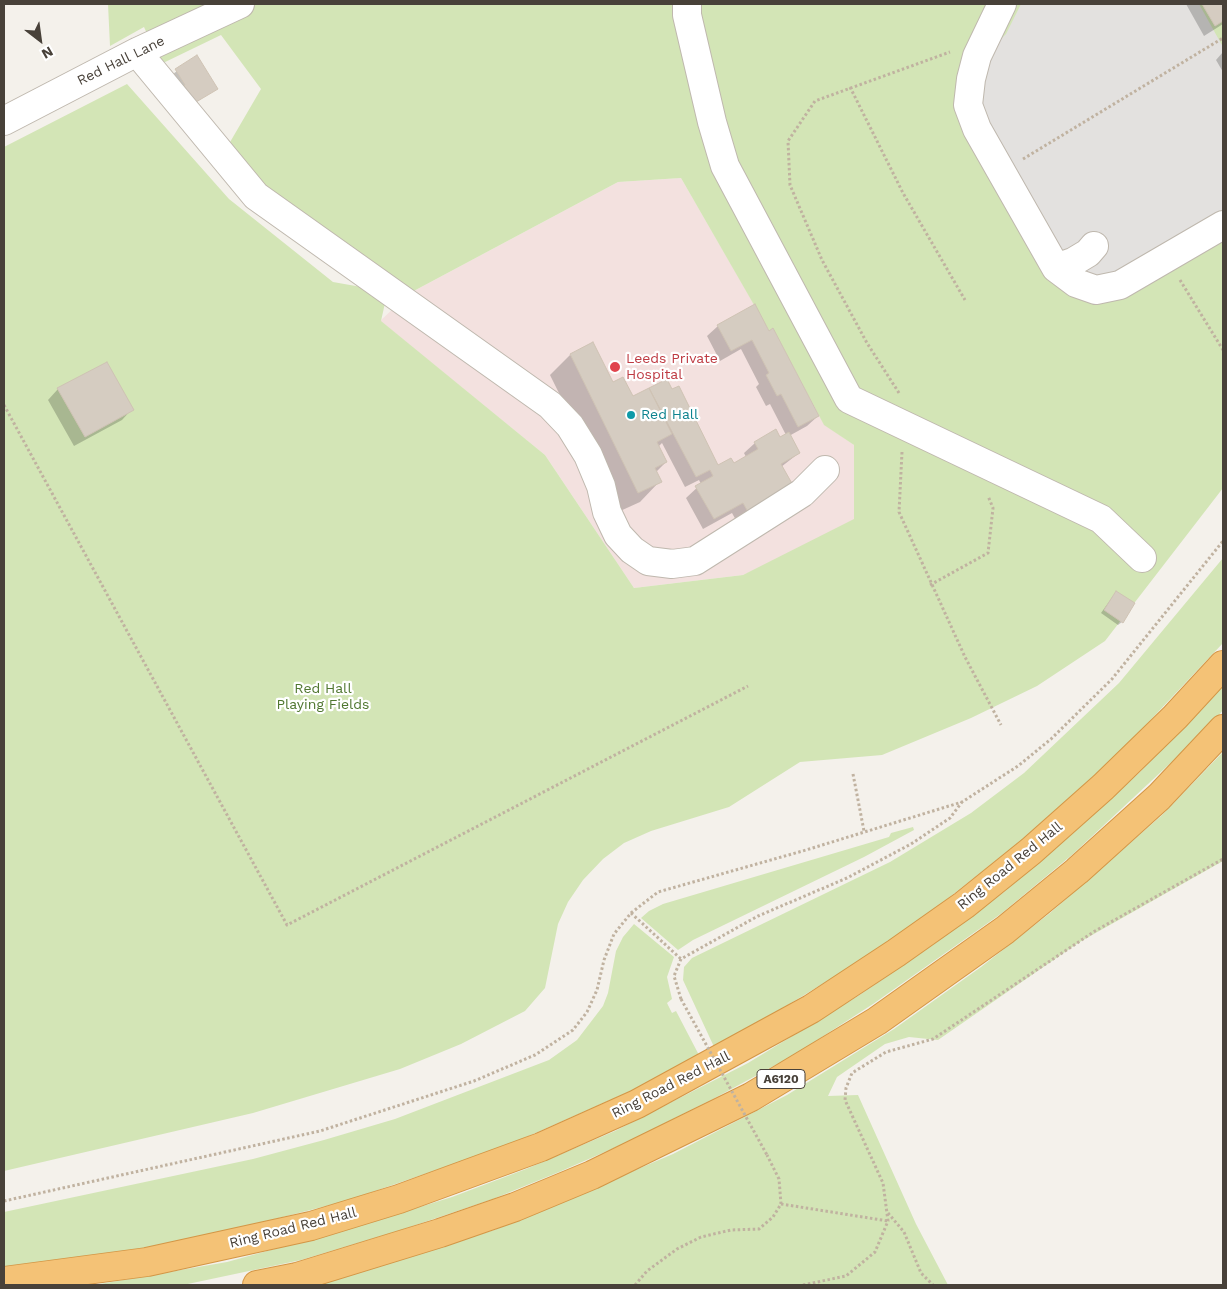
<!DOCTYPE html>
<html>
<head>
<meta charset="utf-8">
<style>
	body { margin:0 }
	#map { position:relative; width:1227px; height:1289px; overflow:hidden; background:#f4f1eb; font-family:"Work Sans",sans-serif }
	canvas { display:block }
	.frame { position:absolute; inset:0; border:5px solid #484139; pointer-events:none }
	.north { position:absolute; left:15px; top:15px; width:50px; height:50px; -webkit-text-stroke:4px #fff; paint-order:stroke; rotate:150deg; font-size:14px; font-weight:700; line-height:20px; text-align:center; color:#484139 }
	.north::after { content:''; display:block; margin:auto; width:18px; height:22px; background:#484139; clip-path:polygon(50% 0,100% 100%,50% 72%,0 100%) }
</style>
</head>
<body>
<div id="map">
<canvas width="1227" height="1289"></canvas>
<div class="frame"></div>
<div class="north">N</div>
</div>
<script>
const ctx = document.querySelector('canvas').getContext('2d');
ctx.lineJoin = 'round';
function fillPath(path, color) { ctx.fillStyle = color; ctx.fill(path, 'evenodd'); }
const poly = rows => new Path2D(rows.map(r => 'M' + r).join(''));
function stroke(path, color, width, dash) { ctx.strokeStyle = color; ctx.lineWidth = width; ctx.lineCap = dash ? 'butt' : 'round'; ctx.setLineDash(dash || []); ctx.stroke(path); }
function label(font, color, halo, rows, align = 'center') {
  ctx.font = font + ' "Work Sans",sans-serif'; ctx.lineWidth = 4.5; ctx.setLineDash([]); ctx.textBaseline = 'middle'; ctx.strokeStyle = halo; ctx.fillStyle = color; for (const [text, x, y, turn = 0] of rows) {
    ctx.save(); ctx.translate(x, y); ctx.rotate((+turn || 0) * Math.PI / 180); ctx.textAlign = isNaN(turn) ? turn : align; if (halo) ctx.strokeText(text, 0, 0); ctx.fillText(text, 0, 0); ctx.restore();
  }
}
fillPath(poly([
	[681,178,769,330,773,328,824,424,854,445,854,527,743,575,634,588,545,455,380,321,410,293,618,182]
]), '#f3e1df');
fillPath(poly([
	[108,4,1223,4,1223,488,1105,641,1037,686,971,718,882,755,800,762,729,807,651,831,624,843,603,859,583,880,568,902,558,924,545,988,525,1011,461,1044,400,1069,253,1113,4,1171,4,147,127,84,229,199,333,282,367,288,387,294,381,321,545,455,634,588,743,575,854,519,854,445,824,425,773,329,769,331,681,178,618,182,410,293,256,184,226,149,261,89,221,35,161,64,144,27,110,46],
	[1223,558,1223,643,1126,746,1037,828,946,900,862,960,715,1049,683,980,684,967,692,958,890,862,971,813,1024,773,1119,683],
	[1223,686,1223,710,1208,728,1073,854,1002,913,873,1004,794,1055,713,1099,630,1141,559,1172,493,1199,401,1230,301,1260,183,1285,94,1285,227,1262,358,1226,452,1197,526,1169,615,1131,748,1063,858,996,930,947,1004,892,1071,835,1139,773],
	[1223,752,1223,861,1078,943,938,1040,909,1037,885,1044,837,1077,828,1096,858,1095,916,1224,948,1285,316,1285,494,1230,673,1154,787,1095,894,1029,981,967,1050,913,1161,816],
	[913,827,914,830,864,857,693,940,678,950,641,918,649,911,663,904,889,837,891,833],
	[634,924,674,957,667,977,672,999,667,1003,672,1013,676,1011,700,1057,649,1083,506,1146,346,1201,204,1237,131,1251,4,1267,4,1212,253,1159,324,1140,395,1119,549,1060,577,1040,603,1006,608,993,616,951,623,937]
]), '#d3e5b6');
fillPath(poly([
	[1021,4,1199,4,1223,47,1223,213,1110,279,1094,281,1063,263,973,109,976,89,998,42,1006,34]
]), '#e3e1df');
fillPath(poly([
	[1186,4,1223,4,1223,24,1204,36],
	[1223,52,1223,72,1216,60],
	[196,57,216,88,183,111,169,77],
	[718,326,769,332,818,416,807,426,789,436,799,453,781,467,792,486,737,522,732,513,703,529,686,498,701,484,699,480,685,487,662,443,658,447,666,462,656,472,660,481,640,502,618,512,550,375,570,355,632,398,666,381,717,467,733,464,746,457,744,453,755,443,780,438,786,435,770,404,766,406,756,387,759,384,741,349,720,361,707,336],
	[58,389,132,409,122,420,74,446,48,400],
	[1113,596,1122,622,1118,625,1101,613]
]), '#0003');
const building = poly([
	[1202,4,1223,4,1223,21,1215,26,1202,4],
	[197,55,218,89,191,105,180,88,185,85,175,69,197,55],
	[755,304,769,331,773,328,819,416,798,427,781,394,777,396,766,375,769,373,752,340,731,351,717,325,755,304],
	[593,342,613,382,623,377,633,396,649,388,672,434,657,442,667,462,655,468,662,482,638,493,570,354,593,342],
	[107,362,134,410,85,437,57,388,107,362],
	[667,379,672,389,679,386,718,465,731,458,734,463,758,449,754,442,776,429,780,437,789,432,800,453,781,464,794,487,748,512,743,503,714,519,695,486,713,476,710,470,696,477,649,388,667,379],
	[1116,591,1135,603,1123,623,1104,610,1116,591]
]);
fillPath(building, '#d5ccc1');
stroke(building, '#cfc3b4', 1);
const minor = poly([
	[687,4,687,15,712,122,725,166,849,399,1101,519,1142,558],
	[1002,4,977,56,971,79,968,105,977,129,1056,268,1076,283,1096,290,1120,285,1223,225],
	[137,52,256,196,550,405,570,426,588,455,601,486,607,512,618,535,632,550,648,561,672,564,695,561,802,493,825,470],
	[4,121,137,52,240,4],
	[1056,268,1073,262,1088,253,1094,246]
]);
const highway = poly([
	[4,1281,147,1262,311,1226,399,1199,541,1147,637,1104,811,1009,896,953,964,905,1031,851,1103,787,1175,717,1223,665],
	[257,1285,297,1277,440,1233,515,1207,592,1175,751,1097,877,1021,1005,930,1077,871,1159,797,1223,729]
]);
stroke(minor, '#bfb8ae', 30);
stroke(highway, '#d39646', 30);
stroke(poly([
	[850,87,903,193,965,300],
	[1023,159,1223,38],
	[1180,280,1223,350],
	[899,393,867,343,822,260,790,185,788,141,815,101,950,52],
	[4,405,287,925,748,686],
	[902,452,899,512,965,657,1001,725],
	[930,585,988,553,993,508,988,496],
	[853,774,864,831],
	[631,913,681,959],
	[681,999,674,976,681,959,758,916,847,878,911,844,950,818,962,802],
	[4,1201,320,1131,474,1081,535,1055,573,1030,587,1012,597,990,604,960,614,934,631,913,658,892,806,850,962,802,1018,766,1051,739,1112,679,1223,541],
	[781,1204,888,1221],
	[888,1213,904,1232,921,1273,933,1285],
	[635,1285,647,1271,677,1249,701,1237,731,1230,759,1229,773,1217,781,1204,779,1179,767,1155],
	[803,1285,846,1276,875,1252,888,1221,883,1183,845,1100,846,1088,852,1073,886,1052,933,1039,1095,931,1223,859]
]), '#c0b2a0', 3, [2.5, 2.5]);
stroke(minor, '#fff', 28);
stroke(highway, '#f4c276', 28);
stroke(poly([
	[681,999,767,1155]
]), '#c0b2a0', 3, [2.5, 2.5]);
for (const [x, y, r, color] of [
	[615,367,6,"#e0444e"],
	[631,415,5,"#0f9aa8"]
]) { const dot = new Path2D(); dot.arc(x, y, r, 0, 2 * Math.PI); ctx.fillStyle = color; ctx.fill(dot); stroke(dot, '#fff', 2); }
for (const [x, y, w] of [
	[781,1079,48]
]) { const box = new Path2D(); box.roundRect(x - w / 2, y - 9.5, w, 19, 4); ctx.fillStyle = '#fff'; ctx.fill(box); stroke(box, '#484139', 1); }
label('bold 12px', '#484139', null, [
	["A6120",781,1079]
]);
label('14px', '#484139', '#fff', [
	["Red Hall Lane",121,61,-26],
	["Ring Road Red Hall",1010,866,-39],
	["Ring Road Red Hall",671,1085,-27],
	["Ring Road Red Hall",293,1228,-14]
]);
label('14px', '#be3a42', '#fff', [
	["Leeds Private",626,359],
	["Hospital",626,375]
], 'left');
label('14px', '#0d838f', '#fff', [
	["Red Hall",641,415]
], 'left');
label('14px', '#4f762f', '#fff', [
	["Red Hall",323,689],
	["Playing Fields",323,705]
]);
</script>
</body>
</html>
